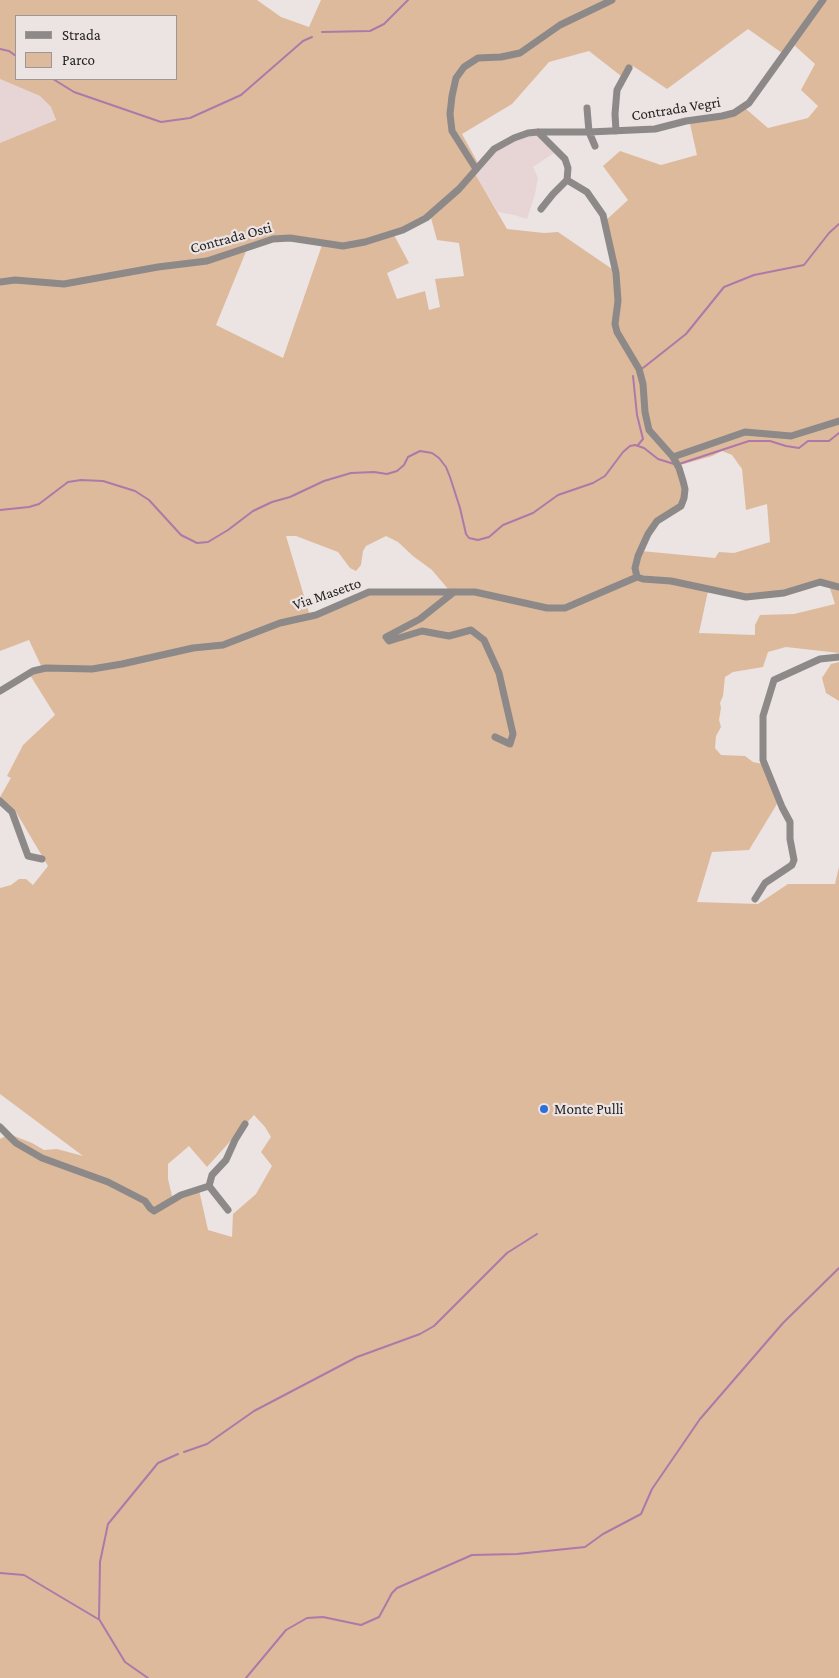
<!DOCTYPE html>
<html>
<head>
<meta charset="utf-8">
<style>
	body { margin:0 }
	#map { position:relative; width:839px; height:1678px; overflow:hidden; background:#ece3e3; font-family:"Crimson Pro",serif }
	canvas { display:block }
	.legend { position:absolute; left:15px; top:15px; width:162px; height:65px; box-sizing:border-box; background:#ece3e3; border:1px solid #9d9696; margin:0; padding:6px 9px; list-style:none; font-size:15px; color:#262323 }
	.legend li { display:flex; align-items:center; gap:10px; height:25px }
	.legend b { width:25px; border:1px solid #9d9696 }
</style>
</head>
<body>
<div id="map">
<canvas width="839" height="1678"></canvas>
<ul class="legend">
<li><b style="height:6px;background:#8c8988"></b>Strada</li>
<li><b style="height:14px;background:#deba9c"></b>Parco</li>
</ul>
</div>
<script>
const ctx = document.querySelector('canvas').getContext('2d');
ctx.lineJoin = 'round';
function fillPath(path, color) { ctx.fillStyle = color; ctx.fill(path, 'evenodd'); }
const poly = rows => new Path2D(rows.map(r => 'M' + r).join(''));
function stroke(path, color, width, dash) { ctx.strokeStyle = color; ctx.lineWidth = width; ctx.lineCap = dash ? 'butt' : 'round'; ctx.setLineDash(dash || []); ctx.stroke(path); }
function label(font, color, halo, rows, align = 'center') {
  ctx.font = font + ' "Crimson Pro",serif'; ctx.lineWidth = 4.5; ctx.setLineDash([]); ctx.textBaseline = 'middle'; ctx.strokeStyle = halo; ctx.fillStyle = color; for (const [text, x, y, turn = 0] of rows) {
    ctx.save(); ctx.translate(x, y); ctx.rotate((+turn || 0) * Math.PI / 180); ctx.textAlign = isNaN(turn) ? turn : align; if (halo) ctx.strokeText(text, 0, 0); ctx.fillText(text, 0, 0); ctx.restore();
  }
}
fillPath(poly([
	[0,79,40,96,51,107,56,121,0,143],
	[542,130,557,151,533,167,538,178,535,194,527,219,514,215,498,212,474,172,496,149]
]), '#e7d5d5');
fillPath(poly([
	[0,0,257,0,281,17,309,27,321,0,839,0,839,653,786,647,768,652,763,667,733,672,725,677,723,696,720,703,721,708,719,720,721,727,716,736,715,748,721,755,745,756,753,762,767,765,777,804,749,850,712,852,697,902,758,904,788,884,835,884,839,867,839,1678,0,1678,0,1139,9,1134,32,1143,44,1150,57,1149,83,1156,0,1094,0,888,11,885,19,879,26,879,33,885,48,866,16,812,0,797,11,778,7,776,23,745,55,715,30,675,43,670,29,640,0,651,0,143,56,120,51,107,40,96,0,79],
	[16,16,176,16,176,79,16,79],
	[748,29,785,55,794,45,815,64,801,90,818,106,808,118,768,128,746,109,690,124,697,155,661,165,620,151,603,166,628,200,603,223,615,271,558,232,544,233,507,229,474,172,479,165,462,134,512,104,549,62,589,51,621,76,633,66,667,89],
	[431,218,437,240,459,243,464,276,435,279,440,307,429,310,425,291,397,299,387,273,409,263,394,235],
	[288,240,322,245,283,358,216,325,247,249,269,242],
	[722,451,732,455,742,469,746,510,767,504,770,542,734,553,719,552,715,558,641,551,660,520,680,508,684,479,677,466,712,456],
	[286,536,296,536,338,552,350,568,356,571,361,565,363,551,366,546,386,536,398,542,413,556,432,570,448,589,369,593,310,616],
	[811,585,829,585,835,604,794,614,760,615,755,625,755,635,699,633,708,591,740,597],
	[254,1115,265,1127,271,1137,261,1152,272,1166,256,1194,233,1214,232,1237,208,1230,199,1190,173,1200,168,1179,168,1164,189,1146,207,1167],
	[839,662,839,701,826,693,822,678,831,664]
]), '#deba9c');
stroke(poly([
	[322,32,370,31,384,24,408,0],
	[0,49,9,51,16,56],
	[53,79,74,92,161,122,190,118,241,95,303,41,312,37],
	[643,368,686,334,724,287,754,275,804,265,829,233,839,224],
	[633,376,637,415,643,439,638,445],
	[679,464,749,441,770,441,786,446,799,448,808,441,829,441,839,433],
	[0,510,29,507,39,504,68,482,81,480,103,481,135,491,149,500,181,535,197,543,208,542,228,530,253,511,272,502,290,497,324,481,351,473,374,472,387,474,397,471,404,465,408,457,420,451,432,453,439,458,446,467,450,477,460,508,466,534,469,538,478,540,489,537,503,525,533,513,558,495,593,483,605,476,623,452,630,446,635,445,644,448,658,459,674,464],
	[184,1452,207,1444,254,1411,357,1357,420,1334,434,1326,507,1253,537,1234],
	[0,1573,24,1575,98,1619],
	[148,1678,125,1662,99,1619,100,1562,108,1524,158,1463,178,1454],
	[246,1678,286,1630,307,1618,323,1617,361,1625,379,1617,392,1593,397,1588,472,1555,517,1554,585,1547,603,1534,641,1514,652,1489,700,1419,783,1323,839,1268]
]), '#ad79a9', 2);
stroke(poly([
	[587,108,589,132,595,146],
	[616,131,615,114,617,90,629,68],
	[538,132,565,159,568,168,567,180,587,192,603,215,616,273,618,301,615,324,617,332,639,369,643,384,645,412,649,430,673,457,679,468,683,481,685,489,684,498,681,506,657,521,648,534,638,556,635,568,637,577],
	[476,169,452,131,450,114,452,96,456,78,464,67,478,58,501,57,520,53,560,25,612,0],
	[541,209,553,194,567,180],
	[0,282,15,280,64,284,158,267,207,261,273,239,290,238,343,246,365,242,403,230,426,218,459,189,494,149,514,138,528,133,538,132,589,132,655,129,686,121,722,116,734,113,749,103,823,0],
	[673,457,745,432,791,436,839,421],
	[637,577,643,579,671,581,746,597,784,593,820,582,839,587],
	[454,592,420,619,386,637,389,641,422,631,449,636,471,630,484,640,499,673,513,734,510,744,495,737],
	[0,691,33,671,46,668,92,669,122,664,193,648,223,645,280,623,316,615,369,592,475,592,547,608,565,608,637,577],
	[0,801,12,812,28,856,42,859],
	[755,899,765,883,792,865,794,860,790,839,790,822,782,807,763,760,763,716,774,680,820,659,839,657],
	[0,1127,16,1143,42,1158,108,1182,145,1201,150,1208,154,1211,181,1195,209,1186],
	[209,1186,212,1175,226,1160,235,1140,245,1124],
	[209,1186,228,1210]
]), '#8c8988', 7);
for (const [x, y, r, color] of [
	[544,1109,5,"#2c6fdc"]
]) { const dot = new Path2D(); dot.arc(x, y, r, 0, 2 * Math.PI); ctx.fillStyle = color; ctx.fill(dot); stroke(dot, '#ece3e3', 2); }
label('15px', '#262323', '#ece3e3', [
	["Contrada Vegri",676,109,-9],
	["Contrada Osti",231,238,-15],
	["Via Masetto",327,594,-19]
]);
label('15px', '#262323', '#ece3e3', [
	["Monte Pulli",554,1109]
], 'left');
</script>
</body>
</html>
